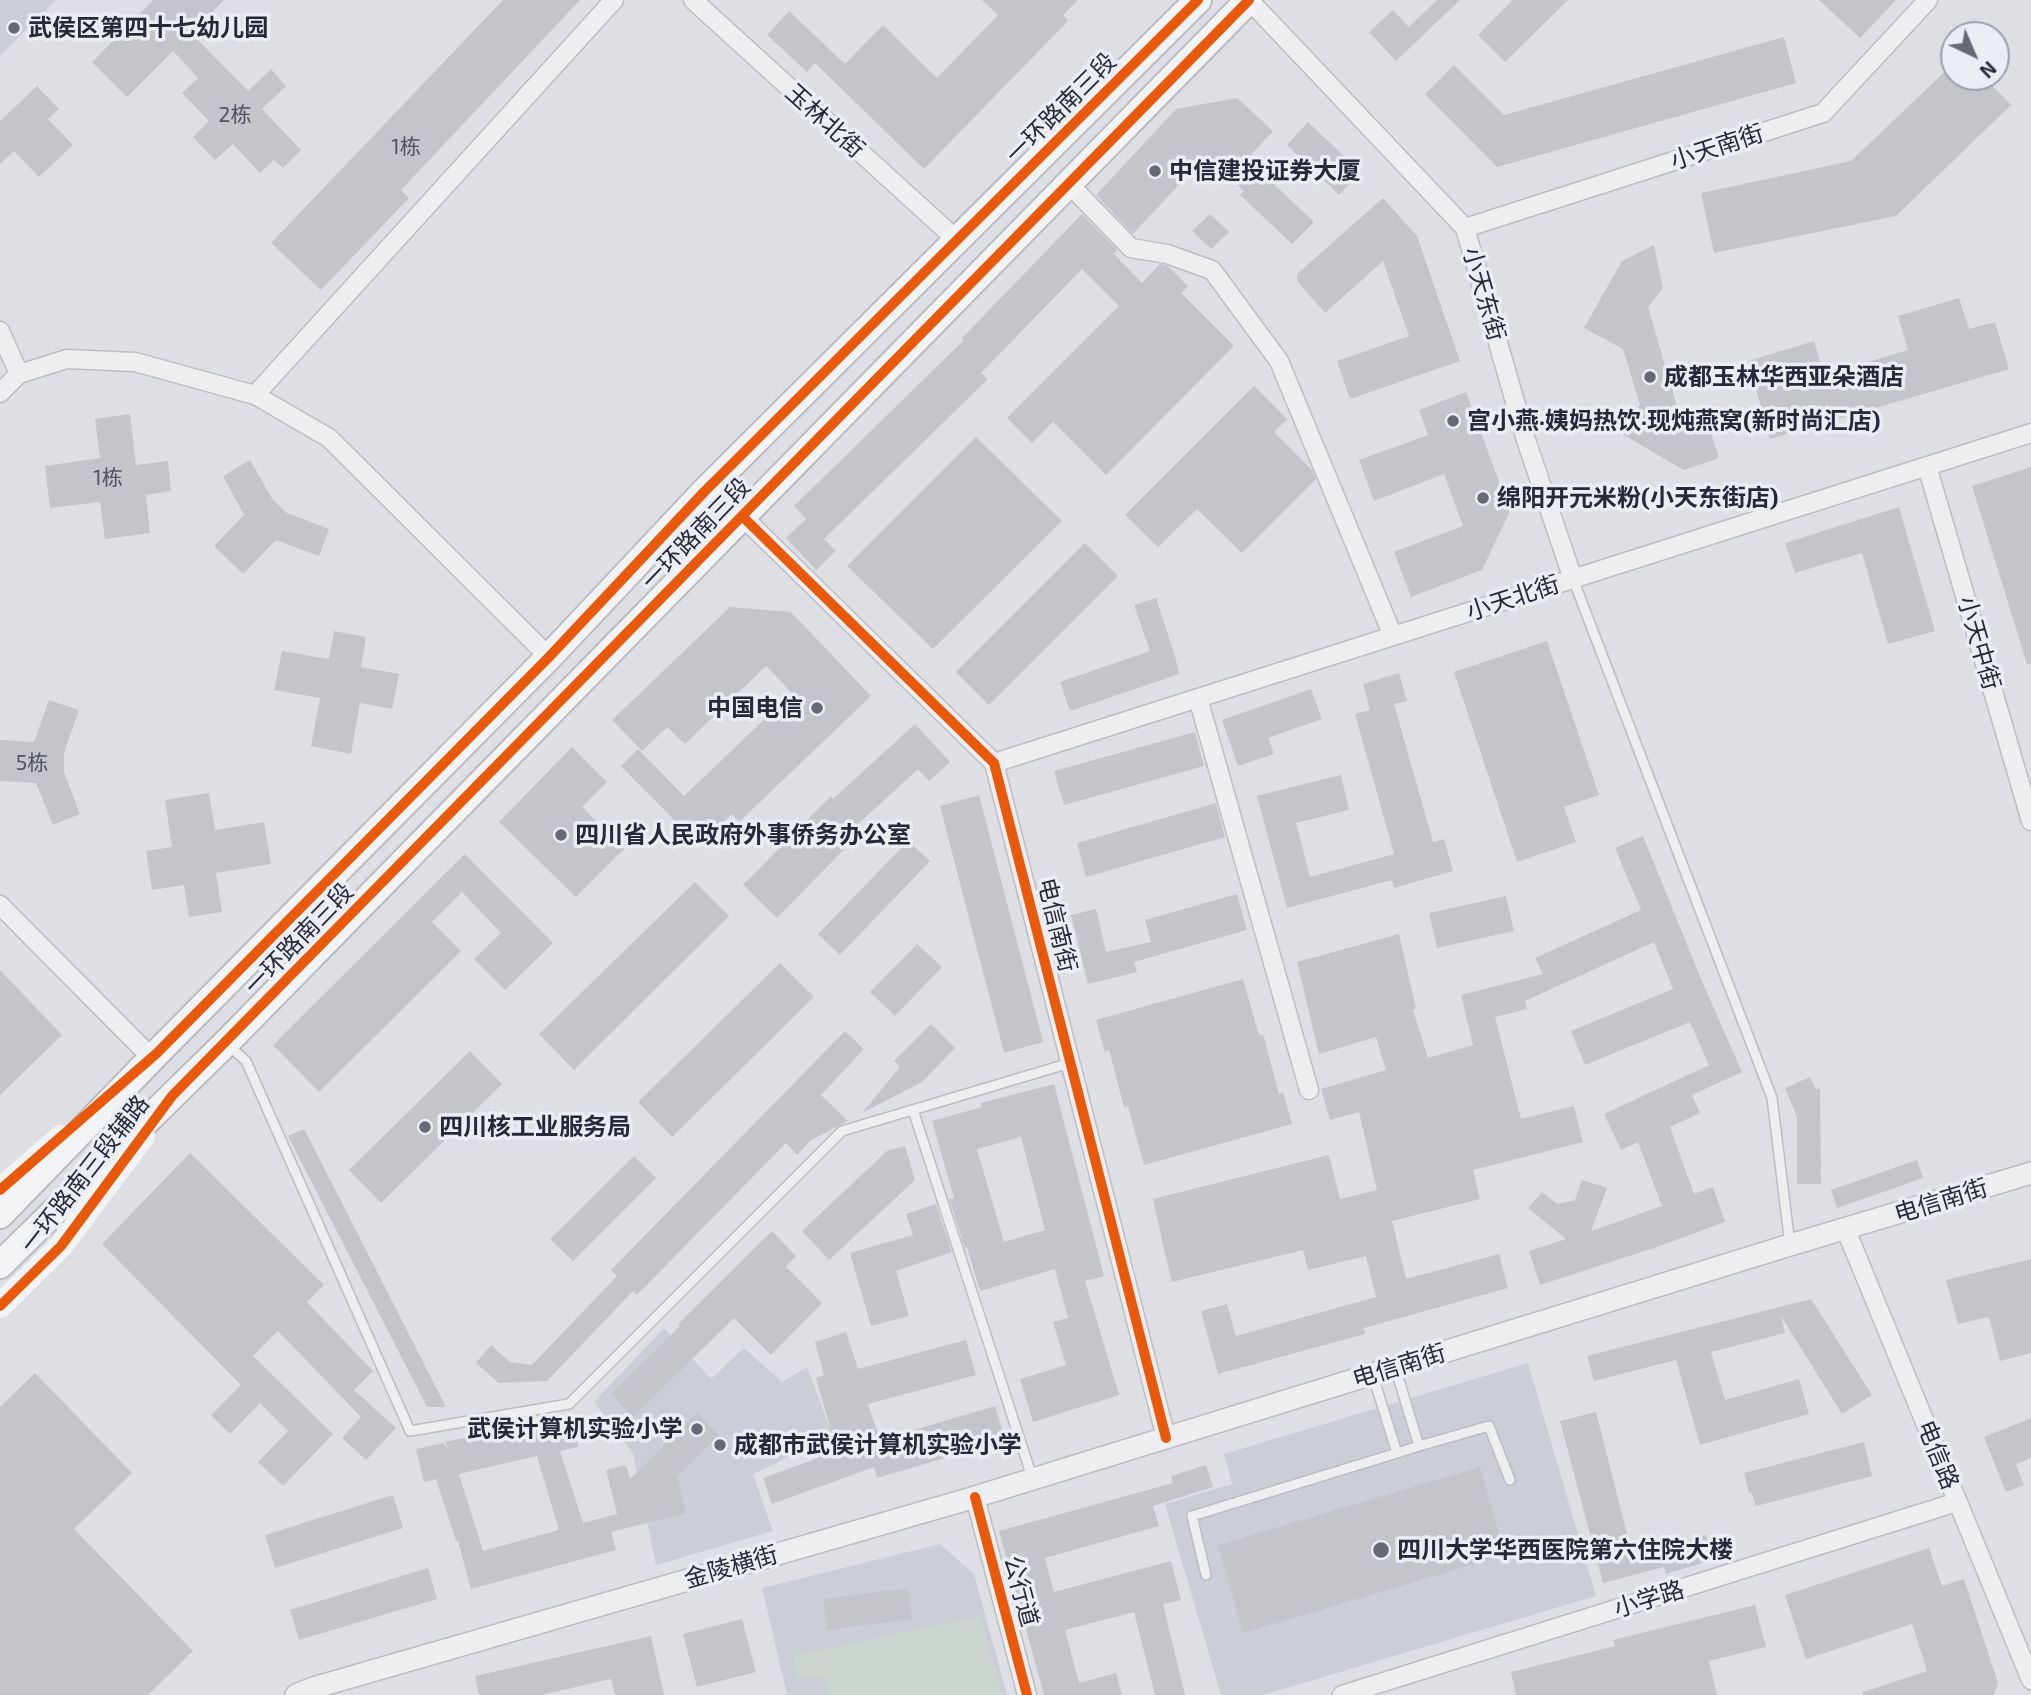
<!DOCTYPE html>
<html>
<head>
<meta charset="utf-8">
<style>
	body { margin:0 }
	#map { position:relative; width:2031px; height:1695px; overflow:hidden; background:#dedfe4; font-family:"Exo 2",sans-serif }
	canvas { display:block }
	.north { position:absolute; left:1940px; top:21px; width:70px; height:70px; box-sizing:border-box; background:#ebedf4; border:2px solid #9d9faa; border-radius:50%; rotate:136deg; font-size:19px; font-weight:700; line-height:28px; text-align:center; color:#27293b }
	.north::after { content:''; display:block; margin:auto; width:24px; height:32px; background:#676976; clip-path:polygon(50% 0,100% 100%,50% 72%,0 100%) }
</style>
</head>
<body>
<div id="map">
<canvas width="2031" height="1695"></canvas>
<div class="north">N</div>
</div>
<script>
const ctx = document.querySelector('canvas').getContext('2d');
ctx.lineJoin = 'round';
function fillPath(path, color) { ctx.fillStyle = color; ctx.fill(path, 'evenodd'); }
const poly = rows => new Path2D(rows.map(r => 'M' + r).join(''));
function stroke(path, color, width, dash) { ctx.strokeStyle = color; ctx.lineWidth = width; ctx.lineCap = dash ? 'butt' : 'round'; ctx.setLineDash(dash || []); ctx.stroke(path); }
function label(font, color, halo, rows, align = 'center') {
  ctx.font = font + ' "Exo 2","Noto Sans SC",sans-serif'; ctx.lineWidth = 7; ctx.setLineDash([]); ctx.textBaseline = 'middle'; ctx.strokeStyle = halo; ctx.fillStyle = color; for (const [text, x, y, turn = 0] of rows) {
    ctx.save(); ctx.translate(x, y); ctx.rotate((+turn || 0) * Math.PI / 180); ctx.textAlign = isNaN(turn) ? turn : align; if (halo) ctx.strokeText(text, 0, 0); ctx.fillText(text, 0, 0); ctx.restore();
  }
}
fillPath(poly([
	[0,0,56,0,0,56],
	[664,1328,711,1379,744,1348,782,1382,807,1367,833,1436,753,1474,773,1531,656,1565,633,1454,594,1402],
	[1528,1363,1596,1596,1263,1695,1221,1695,1165,1504,1232,1484,1224,1454],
	[940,1544,974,1574,1007,1695,787,1695,762,1588]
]), '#ccced7');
fillPath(poly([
	[980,1616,1003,1695,830,1695,823,1677,798,1678,793,1656]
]), '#ccd6cf');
fillPath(poly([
	[153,0,224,0,191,33,248,91,271,69,286,86,262,109,301,150,283,168,274,160,260,173,233,144,215,160,193,137,209,121,182,93,198,78,173,51,127,97,92,62],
	[503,0,580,0,401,190,409,198,321,290,271,243],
	[982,0,1078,0,1063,15,1068,21,924,169,815,63,807,72,767,35,789,11,845,64,883,25,937,78,998,15],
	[1437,0,1460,0,1396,61,1369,32,1393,10,1409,27],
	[1513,0,1568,0,1505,62,1478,35],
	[1819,0,1896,0,1860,38],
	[1784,37,1796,83,1497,167,1425,94,1454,65,1504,115],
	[1954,63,1954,77,1984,77,2011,105,1896,216,1714,253,1701,193,1851,161],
	[37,86,59,109,48,119,73,145,39,177,14,151,0,164,0,121],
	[1237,98,1273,131,1247,159,1314,222,1292,244,1240,195,1244,191,1212,161,1198,164,1133,234,1096,195,1176,109],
	[1308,122,1361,172,1339,195,1287,145],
	[1383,198,1417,236,1460,361,1350,399,1337,361,1409,336,1383,261,1325,313,1297,281,1297,274],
	[1082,214,1117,250,1114,254,1142,283,1160,264,1168,266,1188,286,1181,293,1234,346,1106,475,1053,422,1032,443,1007,418,1119,306,1082,269,981,373,988,379,824,539,836,551,816,570,786,538,806,519,794,506,964,340,962,338],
	[1210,214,1229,232,1211,249,1192,231],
	[1654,245,1663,288,1648,307,1680,417,1709,427,1719,458,1684,470,1622,434,1640,405,1623,349,1584,328,1622,261],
	[1959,298,1969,329,1995,322,2009,369,1770,439,1748,361,1814,341,1824,375,1908,350,1898,316],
	[1254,386,1287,419,1274,432,1312,470,1316,479,1242,553,1197,509,1158,547,1125,515],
	[1466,392,1510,511,1482,570,1411,597,1394,552,1463,526,1444,474,1374,501,1359,460,1428,435,1419,410],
	[130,414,136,465,168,461,171,491,146,495,150,533,105,539,100,502,50,508,45,466,100,458,95,419],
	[976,437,1062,521,933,649,847,566],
	[250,460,273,500,287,513,329,529,319,556,276,540,243,574,214,546,244,515,223,476],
	[2031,467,2031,664,2027,664,1972,486],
	[1899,507,1935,631,1888,644,1862,553,1795,573,1785,543],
	[1085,543,1118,576,989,705,956,672],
	[1156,598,1175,656,1179,674,1070,711,1060,682,1150,651,1134,605],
	[730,607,791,612,871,696,739,822,732,814,700,846,621,766,638,749,684,796,792,693,766,666,685,744,667,727,642,751,612,720],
	[334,631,366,637,361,667,399,674,392,709,360,703,351,754,311,746,320,698,274,690,282,651,329,659],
	[1547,641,1599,795,1564,807,1576,842,1517,862,1454,672],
	[1399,673,1407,701,1394,704,1433,842,1444,839,1453,871,1394,888,1392,880,1287,908,1257,796,1341,775,1349,810,1296,823,1310,877,1394,854,1355,714,1370,710,1363,684],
	[1311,689,1322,719,1268,738,1274,754,1238,766,1222,720],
	[49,700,79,710,64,753,64,772,80,814,53,825,36,783,0,781,0,740,34,742],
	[915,724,950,762,929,781,918,769,858,824,864,829,777,918,743,885,831,796,833,799],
	[1195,732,1204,766,1064,805,1054,771],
	[572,747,607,782,582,807,624,849,576,897,499,822],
	[209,793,215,830,264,822,271,864,216,873,222,912,189,917,184,885,152,890,146,851,172,847,165,800],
	[979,795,1043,1042,1004,1053,940,806],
	[1216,803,1225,837,1086,877,1077,843],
	[1643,836,1701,979,1742,1072,1692,1095,1700,1113,1670,1127,1694,1194,1713,1187,1725,1222,1654,1248,1540,1285,1529,1251,1566,1239,1528,1208,1542,1192,1557,1204,1575,1200,1582,1180,1607,1188,1591,1231,1662,1206,1638,1142,1621,1150,1604,1114,1709,1065,1690,1022,1585,1065,1571,1031,1673,989,1654,942,1525,1001,1527,1009,1495,1017,1521,1119,1574,1106,1583,1142,1473,1170,1480,1199,1392,1221,1406,1279,1499,1254,1508,1288,1364,1328,1365,1334,1218,1374,1201,1311,1227,1304,1236,1336,1376,1297,1366,1256,1308,1270,1303,1250,1172,1282,1163,1245,1153,1199,1329,1155,1340,1199,1377,1190,1359,1112,1330,1120,1321,1089,1386,1070,1376,1037,1319,1054,1297,962,1399,934,1416,1009,1413,1010,1428,1058,1473,1045,1461,995,1543,974,1535,958,1641,910,1615,848],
	[908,841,930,861,840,955,818,934],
	[465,854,553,943,505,990,474,959,501,933,462,892,432,922,461,951,319,1092,273,1045],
	[695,882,729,916,574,1070,539,1034],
	[1237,894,1247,930,1134,962,1137,972,1088,984,1071,915,1096,909,1106,952,1151,942,1145,920],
	[1506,896,1514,931,1437,948,1429,913],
	[917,944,942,967,895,1016,870,992],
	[780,963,814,997,672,1137,638,1102],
	[0,970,62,1035,0,1095],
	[1243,979,1259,1035,1263,1034,1279,1094,1283,1093,1292,1124,1144,1165,1128,1106,1124,1107,1109,1050,1105,1052,1096,1020],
	[931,1024,955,1048,922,1082,862,1113,900,1067,894,1061],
	[845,1031,864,1049,821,1095,848,1121,811,1140,797,1155,786,1143,637,1295,633,1291,547,1381,499,1383,476,1363,491,1345,510,1362,532,1365,617,1276,611,1270],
	[470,1051,502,1084,381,1203,349,1170],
	[1810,1077,1816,1090,1820,1088,1821,1184,1797,1184,1797,1117,1785,1088],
	[1054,1084,1104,1276,1085,1281,1119,1395,1033,1422,1020,1379,1066,1365,1053,1322,1068,1318,1055,1269,980,1291,967,1247,965,1248,949,1199,954,1198,932,1121,982,1107,981,1103],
	[1021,1137,1045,1230,1004,1242,977,1149],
	[304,1129,338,1195,446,1407,427,1407,288,1136],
	[905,1146,915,1180,829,1260,802,1231,887,1151],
	[190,1153,324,1285,307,1302,373,1371,354,1390,396,1428,366,1460,342,1438,361,1417,278,1331,253,1356,333,1434,283,1486,258,1462,288,1431,260,1403,230,1434,211,1415,241,1385,102,1244],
	[634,1156,656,1178,573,1261,550,1239],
	[1917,1160,1923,1178,1837,1208,1831,1190],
	[936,1204,952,1252,896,1271,909,1316,871,1326,850,1253,913,1235,906,1214],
	[772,1231,796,1256,786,1267,822,1303,771,1355,734,1318,633,1417,611,1394,680,1326,678,1324],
	[2031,1259,2031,1353,2000,1361,1989,1317,1958,1324,1946,1280],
	[1811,1299,1872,1395,1842,1414,1781,1316,1785,1333,1711,1352,1725,1400,1799,1379,1809,1414,1700,1445,1676,1360,1594,1381,1587,1356],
	[846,1332,858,1369,966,1340,976,1375,868,1404,880,1440,995,1406,1005,1440,877,1478,874,1467,772,1504,763,1478,837,1451,816,1378,824,1375,815,1342],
	[35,1373,132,1473,74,1529,193,1651,148,1695,0,1695,0,1407],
	[1596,1412,1633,1557,1706,1535,1713,1560,1666,1574,1664,1567,1603,1583,1560,1421],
	[697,1413,719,1435,677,1476,686,1513,611,1532,616,1550,471,1589,458,1541,456,1541,436,1479,424,1482,416,1449,443,1443,449,1449,445,1442,571,1414,578,1447,560,1451,583,1523,617,1514,606,1470,626,1465,630,1479],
	[537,1456,559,1530,483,1551,459,1474],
	[2031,1418,2031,1458,2016,1464,2024,1485,2006,1492,1984,1437],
	[1864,1442,1872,1476,1756,1506,1751,1492,1749,1493,1744,1473],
	[1206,1465,1213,1487,1153,1506,1159,1526,1045,1558,1054,1592,1171,1561,1181,1600,1163,1604,1185,1695,1155,1695,1134,1612,1065,1630,1079,1683,1116,1673,1122,1695,1044,1695,999,1531,1173,1483,1171,1476],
	[1480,1467,1505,1555,1243,1633,1218,1545],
	[393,1495,403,1528,275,1568,265,1535],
	[1929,1548,1942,1586,1964,1579,1998,1683,1994,1695,1863,1695,1863,1692,1927,1671,1912,1624,1806,1659,1785,1595],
	[428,1568,437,1599,299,1640,290,1610],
	[908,1588,912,1619,827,1630,823,1599],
	[1755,1605,1766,1647,1709,1661,1717,1695,1516,1695,1511,1672,1615,1646,1613,1640],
	[742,1619,756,1672,697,1687,683,1634],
	[651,1636,664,1695,615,1695,611,1679,541,1695,479,1695,475,1676]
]), '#c4c5ca');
const service = poly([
	[1573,579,1772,1098,1790,1245],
	[227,1044,246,1061,410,1431,569,1404,842,1131,1070,1063],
	[913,1110,1032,1477],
	[1395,1367,1419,1446,1489,1426,1510,1480],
	[1397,1453,1419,1446],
	[1206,1575,1192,1516,1397,1453,1373,1376]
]);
const minor = poly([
	[693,0,958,241],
	[1249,0,1465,228,1526,440,1573,579],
	[1069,184,1131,248,1167,254,1212,270,1279,361,1393,636],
	[1465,228,1823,113,1928,0],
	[0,331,19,374],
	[0,393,19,374,67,359,135,362,255,395,329,438,549,657],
	[255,395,614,0],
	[1927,466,2031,821],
	[743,517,994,763,1166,1438],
	[1198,698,1309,1090],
	[994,763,2031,433],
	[0,905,142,1048],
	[1846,1230,2031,1680],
	[975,1497,1027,1695],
	[1342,1695,1957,1502]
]);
const tertiary = poly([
	[296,1695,313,1688,965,1500,1790,1245,2031,1173]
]);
const primary = poly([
	[0,1215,157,1053,549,657,705,491,1198,0],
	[0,1265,226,1043,1249,0]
]);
stroke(service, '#bcbdc2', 12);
stroke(minor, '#bcbdc2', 21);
stroke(tertiary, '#bcbdc2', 24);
stroke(primary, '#bbbcc1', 30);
stroke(service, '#eeeef0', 9);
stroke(minor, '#eeeef0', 18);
stroke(tertiary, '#eeeef0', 21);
stroke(poly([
	[0,1190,61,1137],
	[0,1306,61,1246,143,1136]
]), '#f2f3f4', 24);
stroke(primary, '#f2f3f4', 26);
stroke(poly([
	[743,517,994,763,1166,1438],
	[0,1190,157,1053,549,657,705,491,1198,0],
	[0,1306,61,1246,172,1096,1249,0],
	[975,1497,1027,1695]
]), '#e8590c', 10);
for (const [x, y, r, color] of [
	[14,28,7,"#676976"],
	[1155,171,7,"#676976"],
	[1650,377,7,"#676976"],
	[1453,421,7,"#676976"],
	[1483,498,7,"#676976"],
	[817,708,7,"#676976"],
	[561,835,7,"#676976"],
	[425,1127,7,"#676976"],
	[697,1429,7,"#676976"],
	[720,1445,7,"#676976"],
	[1381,1550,9,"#676976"]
]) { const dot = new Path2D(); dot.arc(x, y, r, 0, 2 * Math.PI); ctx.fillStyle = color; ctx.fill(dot); stroke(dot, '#ebedf4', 2.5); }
label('21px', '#505260', null, [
	["2栋",235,115],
	["1栋",406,147],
	["1栋",108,478],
	["5栋",32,763]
]);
label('bold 24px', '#27293b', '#ebedf4', [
	["武侯区第四十七幼儿园",28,28],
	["中信建投证券大厦",1169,171],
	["成都玉林华西亚朵酒店",1664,377],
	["宫小燕·姨妈热饮·现炖燕窝(新时尚汇店)",1467,421],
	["绵阳开元米粉(小天东街店)",1497,498],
	["中国电信",803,708,"right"],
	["四川省人民政府外事侨务办公室",575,835],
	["四川核工业服务局",439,1127],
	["武侯计算机实验小学",683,1429,"right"],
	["成都市武侯计算机实验小学",734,1445],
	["四川大学华西医院第六住院大楼",1397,1550]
], 'left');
label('24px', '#27293b', '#ebedf4', [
	["一环路南三段",1061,108,-45],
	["玉林北街",825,121,42],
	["小天南街",1717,147,-18],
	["小天东街",1484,294,74],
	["一环路南三段",696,534,-46],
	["小天北街",1513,598,-18],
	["小天中街",1979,643,74],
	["电信南街",1057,925,76],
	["一环路南三段",299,939,-46],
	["一环路南三段辅路",85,1174,-52],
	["电信南街",1941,1201,-17],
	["电信南街",1399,1366,-17],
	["电信路",1938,1455,68],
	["金陵横街",731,1567,-16],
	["公行道",1021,1591,75],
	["小学路",1649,1599,-17]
]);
</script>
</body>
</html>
